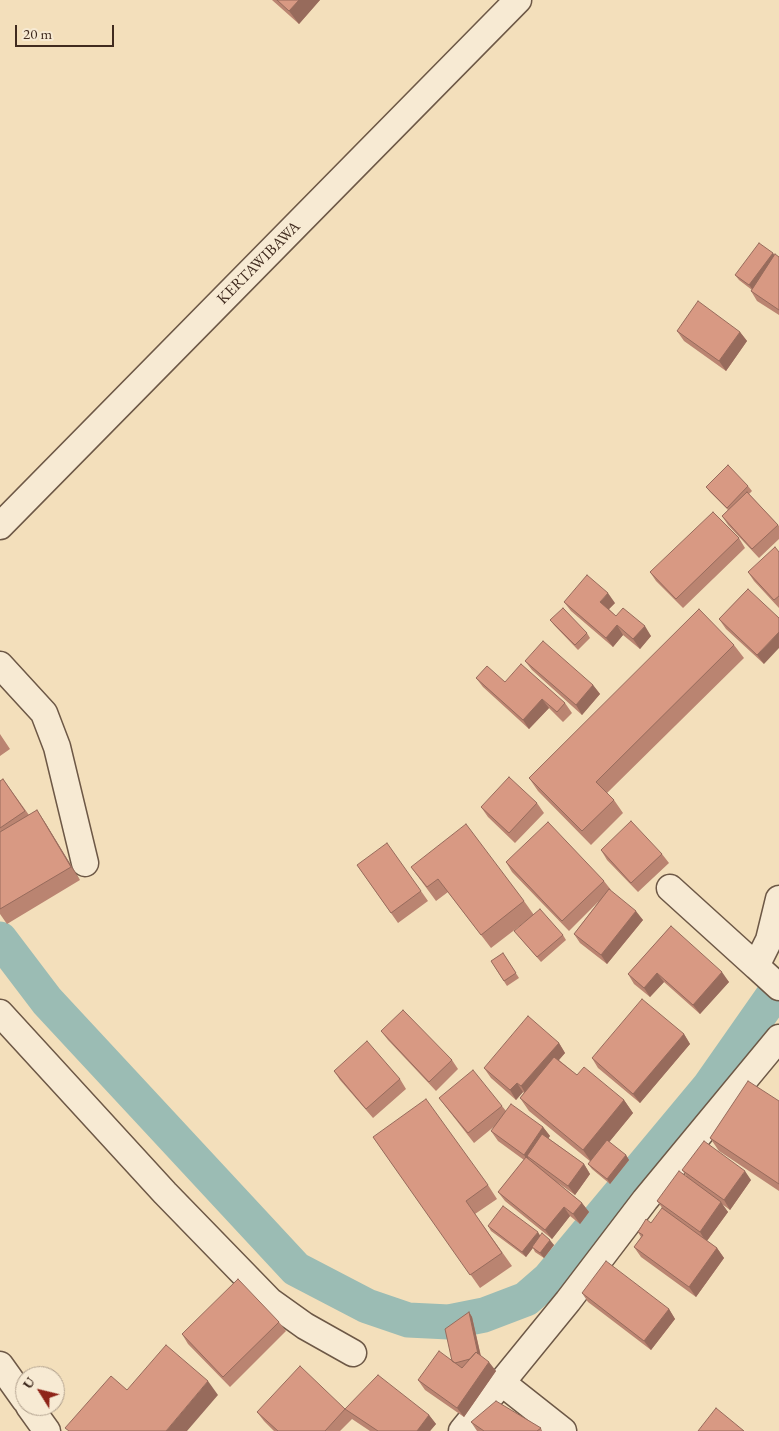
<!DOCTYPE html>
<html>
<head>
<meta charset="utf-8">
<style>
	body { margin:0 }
	#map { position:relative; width:779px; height:1431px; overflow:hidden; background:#f3dfbb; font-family:"EB Garamond",serif }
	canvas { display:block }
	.north { position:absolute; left:15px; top:1366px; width:50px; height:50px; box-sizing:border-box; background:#f7ead3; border:1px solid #ae9e8b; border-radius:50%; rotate:306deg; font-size:14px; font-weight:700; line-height:20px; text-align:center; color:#402b1f }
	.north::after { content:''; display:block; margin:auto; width:18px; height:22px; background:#8f2418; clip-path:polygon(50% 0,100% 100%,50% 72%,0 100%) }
	.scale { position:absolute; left:15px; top:25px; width:99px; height:22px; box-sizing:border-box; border:2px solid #402b1f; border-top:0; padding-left:6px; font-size:15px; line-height:18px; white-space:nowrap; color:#402b1f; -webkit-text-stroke:4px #f7ead3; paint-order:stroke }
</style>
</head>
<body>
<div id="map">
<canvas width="779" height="1431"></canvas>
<div class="north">U</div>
<div class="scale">20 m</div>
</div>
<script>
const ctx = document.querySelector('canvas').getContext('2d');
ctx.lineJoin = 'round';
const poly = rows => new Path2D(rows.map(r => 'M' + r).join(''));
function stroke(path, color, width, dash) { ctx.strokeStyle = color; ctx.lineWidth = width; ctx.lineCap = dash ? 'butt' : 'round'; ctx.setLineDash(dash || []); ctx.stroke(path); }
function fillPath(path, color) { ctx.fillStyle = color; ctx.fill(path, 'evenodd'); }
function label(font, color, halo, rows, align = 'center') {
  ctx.font = font + ' "EB Garamond",serif'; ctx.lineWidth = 4; ctx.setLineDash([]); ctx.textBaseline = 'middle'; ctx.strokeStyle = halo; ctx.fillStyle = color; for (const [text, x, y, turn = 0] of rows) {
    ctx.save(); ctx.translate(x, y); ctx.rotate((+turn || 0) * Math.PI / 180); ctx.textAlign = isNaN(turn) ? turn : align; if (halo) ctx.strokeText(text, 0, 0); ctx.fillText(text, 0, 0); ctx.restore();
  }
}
stroke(poly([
	[0,939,47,1001,296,1269,367,1306,408,1320,449,1322,484,1315,526,1299,549,1279,709,1087,779,987]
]), '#9bbcb4', 35);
const street = poly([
	[0,526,518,0],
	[0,665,44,713,57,747,85,863],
	[670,888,756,966],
	[779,899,769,940,756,966,779,987],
	[0,1013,165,1193,270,1301,305,1326,353,1353],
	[0,1365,25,1400],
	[501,1382,563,1431],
	[29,1406,47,1431],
	[462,1431,568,1301,645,1200,779,1038]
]);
stroke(street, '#6d5846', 29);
stroke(street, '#f7ead3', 26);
fillPath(poly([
	[272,0,320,0,299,24],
	[773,253,774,255,779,257,779,315,757,301,751,291,752,290,739,280,735,275],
	[677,331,740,332,747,341,726,371,684,341],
	[748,486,752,491,749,494,779,526,779,539,759,558,728,525,722,516,728,510,710,492,706,487],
	[739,538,745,548,683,608,656,581,650,572],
	[779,552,779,608,754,581,748,572],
	[748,589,764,664,726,629,719,619],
	[564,602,615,603,609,609,616,616,651,636,640,649,623,635,613,647,571,611],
	[550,620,587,633,590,638,578,650,554,625],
	[734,645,744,658,607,793,614,800,623,813,591,845,538,791,529,778],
	[525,661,593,685,600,694,582,715,532,670],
	[476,678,505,682,565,703,572,713,563,722,549,708,529,729,483,687],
	[0,734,10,749,0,756],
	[3,779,29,815,37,810,46,824,80,880,7,924,0,914,0,781],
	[537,803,544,813,515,843,488,817,481,807],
	[601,850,662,854,669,863,638,892,607,860],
	[506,862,604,881,611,890,610,890,643,920,607,964,580,943,574,934,599,901,569,931,512,872],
	[357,865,421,891,428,901,398,923],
	[411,867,524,901,534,915,491,948,448,892,436,901],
	[671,926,729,982,700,1014,664,982,650,997,634,984,628,974],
	[514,931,563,935,566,940,541,962],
	[503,953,519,978,507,986,491,961],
	[381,1031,452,1060,458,1069,436,1091,388,1040],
	[684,1034,690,1044,640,1103,598,1068,592,1058],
	[559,1043,565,1053,559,1060,577,1075,624,1100,633,1113,609,1142,626,1155,629,1160,610,1184,592,1169,588,1164,591,1162,529,1111,520,1098,524,1093,523,1092,516,1100,491,1078,484,1068],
	[334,1071,400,1079,406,1089,373,1118,340,1080],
	[439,1098,502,1106,506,1111,543,1127,550,1136,548,1138,584,1164,590,1174,575,1195,557,1182,582,1203,589,1212,580,1224,570,1216,552,1239,505,1201,498,1192,524,1160,498,1141,491,1131,496,1125,474,1143],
	[779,1101,779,1191,719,1151,710,1138],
	[373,1137,488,1185,497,1199,475,1214,512,1266,480,1288],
	[682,1170,751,1180,730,1210,722,1204,728,1212,707,1241,717,1248,724,1258,696,1297,641,1257,634,1247,641,1237,638,1232,651,1223,663,1209,657,1201,687,1177],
	[488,1226,540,1236,554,1245,544,1258,535,1252,533,1248,526,1257,491,1231],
	[582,1293,669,1309,675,1319,651,1350,588,1302],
	[469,1312,472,1317,481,1356,496,1371,464,1417,425,1390,418,1380,452,1361],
	[279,1322,286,1331,230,1387,188,1344,182,1334],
	[345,1409,429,1415,436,1424,430,1431,370,1431,352,1419,340,1431,274,1431,264,1421,257,1412],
	[471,1422,541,1428,542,1431,477,1431]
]), '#ba8471');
fillPath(poly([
	[299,0,320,0,299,24,289,11],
	[773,253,776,258,753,290,749,285],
	[740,332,747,341,726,371,719,361],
	[608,593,615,603,607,611,600,602],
	[617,625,623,635,613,647,606,638],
	[645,626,651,636,640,649,633,639],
	[779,632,779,648,764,664,757,655],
	[593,685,600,694,582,715,576,705],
	[542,699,549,708,529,729,523,720],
	[37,810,46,824,80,880,71,867],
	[636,911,643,920,607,964,601,955],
	[722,972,729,982,700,1014,693,1005],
	[657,973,664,982,650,997,644,988],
	[684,1034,690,1044,640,1103,633,1094],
	[559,1043,565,1053,527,1096,521,1086],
	[517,1083,523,1092,516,1100,510,1090],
	[624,1100,633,1113,592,1163,583,1150],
	[543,1127,550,1136,533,1160,527,1156,531,1162,530,1164,524,1155],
	[626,1155,629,1160,610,1184,607,1179],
	[584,1164,590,1174,575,1195,568,1186],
	[745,1171,751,1180,730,1210,724,1200],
	[721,1202,728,1212,706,1242,700,1232],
	[582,1203,589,1212,580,1224,573,1214],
	[564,1207,570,1216,552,1239,545,1230],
	[538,1232,541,1237,526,1257,522,1252],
	[550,1240,554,1245,544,1258,540,1253],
	[717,1248,724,1258,696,1297,689,1287],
	[669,1309,675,1319,651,1350,644,1341],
	[469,1312,472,1317,482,1362,479,1357],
	[489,1362,496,1371,464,1417,457,1408],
	[208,1381,218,1395,187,1431,166,1431],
	[429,1415,436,1424,430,1431,417,1431]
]), '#976b5c');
const building = poly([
	[277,0,299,0,289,11,277,0],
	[759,243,773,253,749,285,735,275,759,243],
	[775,254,779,257,779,310,751,291,775,254],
	[698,301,740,332,719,361,677,331,698,301],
	[728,465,748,486,727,508,706,487,728,465],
	[747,492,778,525,752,549,722,516,747,492],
	[713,512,739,538,676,599,650,572,713,512],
	[775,547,779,552,779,596,774,600,748,572,775,547],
	[587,575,608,593,600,602,616,616,623,608,645,626,633,639,617,625,606,638,564,602,587,575],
	[748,589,779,618,779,632,757,655,719,619,748,589],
	[563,608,587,633,575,645,550,620,563,608],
	[699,609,734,645,596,782,614,800,582,831,529,778,699,609],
	[543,641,593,685,576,705,525,661,543,641],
	[521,664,565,703,557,712,542,699,523,720,476,678,487,666,505,682,521,664],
	[509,777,537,803,509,833,481,807,509,777],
	[3,779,25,811,0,828,0,781,3,779],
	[37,810,71,867,0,909,0,832,37,810],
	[631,821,662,854,631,883,601,850,631,821],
	[548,822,604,881,562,921,506,862,548,822],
	[466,824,524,901,481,935,438,879,427,887,411,867,466,824],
	[387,843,421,891,391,913,357,865,387,843],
	[609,889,636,911,601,955,574,934,609,889],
	[540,909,563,935,537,957,514,931,540,909],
	[671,926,722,972,693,1005,657,973,644,988,628,974,671,926],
	[503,953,516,973,504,981,491,961,503,953],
	[642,999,684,1034,633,1094,592,1058,642,999],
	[403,1010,452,1060,429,1082,381,1031,403,1010],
	[528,1016,559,1043,521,1086,517,1083,510,1090,484,1068,528,1016],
	[367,1041,400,1079,366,1109,334,1071,367,1041],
	[554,1057,577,1075,584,1067,624,1100,583,1150,520,1098,554,1057],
	[473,1070,502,1106,468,1133,439,1098,473,1070],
	[748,1081,779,1101,779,1184,710,1138,748,1081],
	[426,1099,488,1185,466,1201,502,1253,470,1275,373,1137,426,1099],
	[511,1104,543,1127,524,1155,491,1131,511,1104],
	[542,1134,584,1164,568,1186,527,1156,542,1134],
	[607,1140,626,1155,607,1179,588,1164,607,1140],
	[704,1141,745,1171,724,1200,682,1170,704,1141],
	[526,1157,582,1203,573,1214,564,1207,545,1230,498,1192,526,1157],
	[679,1171,721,1202,700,1232,657,1201,679,1171],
	[503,1206,538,1232,522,1252,488,1226,503,1206],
	[662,1208,717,1248,689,1287,634,1247,643,1235,638,1232,646,1219,651,1223,662,1208],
	[542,1233,550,1240,540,1253,532,1247,542,1233],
	[606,1261,669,1309,644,1341,582,1293,606,1261],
	[238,1279,279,1322,223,1377,182,1334,238,1279],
	[469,1312,478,1354,476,1352,470,1359,455,1363,452,1361,445,1329,469,1312],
	[166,1345,208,1381,166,1431,69,1431,65,1428,111,1376,127,1390,166,1345],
	[439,1351,462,1368,476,1352,489,1362,457,1408,418,1380,439,1351],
	[300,1366,345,1409,325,1431,278,1431,257,1412,300,1366],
	[378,1375,429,1415,417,1431,378,1431,345,1409,378,1375],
	[496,1401,541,1428,537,1431,484,1431,471,1422,496,1401],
	[716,1408,744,1431,698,1431,716,1408]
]);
fillPath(building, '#d89983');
stroke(building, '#976b5c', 1);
label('16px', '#402b1f', '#f7ead3', [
	["KERTAWIBAWA",259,263,-45]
]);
</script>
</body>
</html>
